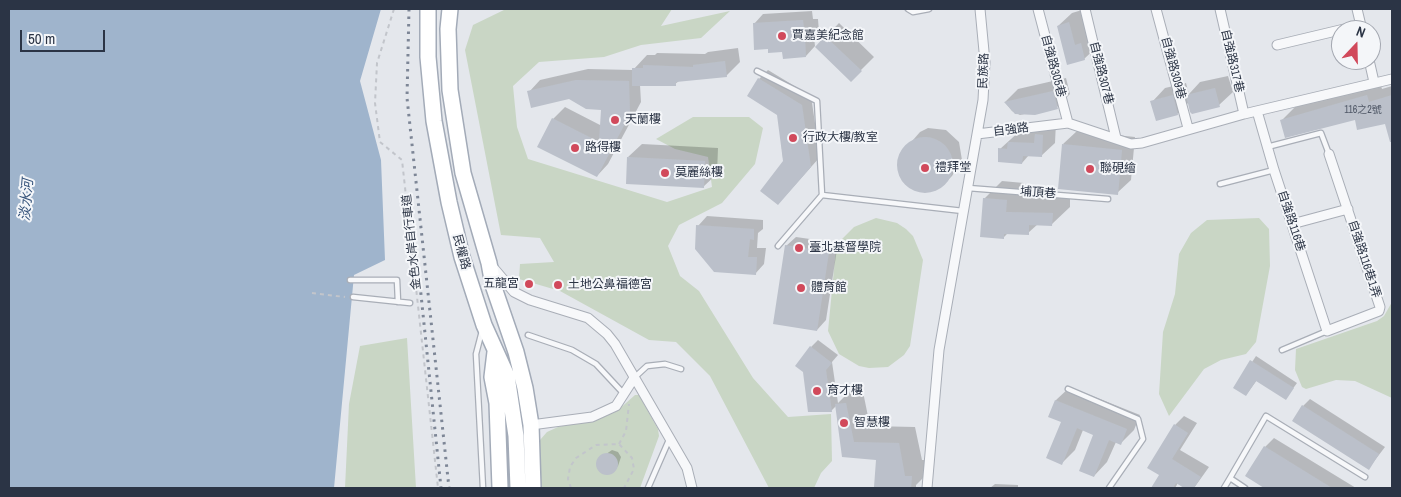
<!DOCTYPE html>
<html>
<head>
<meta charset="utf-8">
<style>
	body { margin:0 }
	#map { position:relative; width:1401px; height:497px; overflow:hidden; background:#e4e7ec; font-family:"Archivo Narrow",sans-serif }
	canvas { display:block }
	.frame { position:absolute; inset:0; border:10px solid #2b3445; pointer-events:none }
	.north { position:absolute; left:1331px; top:20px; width:50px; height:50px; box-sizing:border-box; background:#f4f6f9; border:1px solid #a4a8b1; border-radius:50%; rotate:21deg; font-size:14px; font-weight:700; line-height:20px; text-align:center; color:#2b3445 }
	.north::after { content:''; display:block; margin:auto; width:18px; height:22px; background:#d1495b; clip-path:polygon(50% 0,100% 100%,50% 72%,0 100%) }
	.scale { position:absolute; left:20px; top:30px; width:85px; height:22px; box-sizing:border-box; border:2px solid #2b3445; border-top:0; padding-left:6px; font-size:15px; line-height:18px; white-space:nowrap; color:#2b3445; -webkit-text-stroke:4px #f4f6f9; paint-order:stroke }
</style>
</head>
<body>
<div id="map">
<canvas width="1401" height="497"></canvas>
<div class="frame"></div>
<div class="north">N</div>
<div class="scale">50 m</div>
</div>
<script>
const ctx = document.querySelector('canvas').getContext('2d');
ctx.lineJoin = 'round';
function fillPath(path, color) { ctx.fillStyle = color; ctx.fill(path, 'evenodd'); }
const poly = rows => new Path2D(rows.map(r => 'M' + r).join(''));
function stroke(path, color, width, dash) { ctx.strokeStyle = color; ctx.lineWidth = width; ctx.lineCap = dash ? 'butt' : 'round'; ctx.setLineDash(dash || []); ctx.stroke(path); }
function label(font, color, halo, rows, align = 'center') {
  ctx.font = font + ' "Archivo Narrow","Noto Sans TC",sans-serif'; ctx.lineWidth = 4; ctx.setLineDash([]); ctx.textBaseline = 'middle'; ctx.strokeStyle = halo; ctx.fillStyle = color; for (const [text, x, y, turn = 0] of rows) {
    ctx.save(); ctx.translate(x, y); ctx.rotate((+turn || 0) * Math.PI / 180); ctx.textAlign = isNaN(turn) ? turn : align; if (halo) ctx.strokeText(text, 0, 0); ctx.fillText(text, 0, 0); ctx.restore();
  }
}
fillPath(poly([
	[506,9,672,9,661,26,730,11,701,38,641,45,604,57,539,62,513,86,517,127,528,159,667,202,712,187,708,157,675,149,656,139,693,117,749,117,763,128,755,164,722,203,679,225,668,246,680,276,699,291,753,378,788,417,831,414,832,461,821,473,814,488,769,488,710,376,676,342,649,340,560,291,519,279,520,264,554,262,540,238,501,235,465,50,473,25],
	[876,218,897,223,906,229,913,236,923,260,910,346,904,355,888,367,869,368,859,366,839,354,828,331,836,249,840,241,854,227],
	[1259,218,1269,229,1270,266,1256,342,1246,354,1221,360,1204,369,1169,416,1159,394,1163,332,1175,294,1179,254,1191,233,1207,220],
	[1392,302,1392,398,1355,381,1336,380,1306,389,1302,387,1295,370,1296,349,1377,321,1384,316],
	[407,338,416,488,345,488,349,404,360,346],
	[635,395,639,395,658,429,659,436,640,488,538,488,537,448,540,440,547,432,558,427,606,416,617,411]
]), '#c9d6c5');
fillPath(poly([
	[9,9,381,9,360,81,381,160,385,260,354,275,334,488,9,488]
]), '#9fb4cc');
fillPath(poly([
	[1082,10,1098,46,1084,59,1058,26,1072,13],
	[812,11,813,19,818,19,819,32,814,37,815,46,806,56,769,48,754,24,763,14],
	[839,23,874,57,851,80,816,47],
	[738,48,740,62,726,76,679,81,675,84,640,85,641,102,608,164,597,176,553,119,565,107,602,126,603,108,570,98,529,92,540,80,588,69,633,70,647,55,655,55,657,53,705,54,708,52],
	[768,70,811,96,820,157,787,194,778,114,759,79],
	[1228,76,1233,92,1219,105,1189,102,1177,114,1152,102,1165,88,1186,83,1189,94,1200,82],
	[1066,78,1070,94,1057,107,1020,115,1012,111,1005,102,1018,89],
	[1380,82,1382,89,1392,86,1392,146,1386,123,1356,118,1282,120,1295,107],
	[1056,122,1055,143,1041,156,1029,155,1022,163,1000,149,1022,129],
	[928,128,946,130,959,142,962,160,952,176,942,186,926,192,910,187,899,173,899,156,920,132],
	[1077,131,1135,137,1131,180,1117,193,1063,144],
	[642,144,718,148,717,174,703,187,628,157],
	[1002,181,1024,183,1023,194,1070,195,1070,207,1052,224,1038,224,1028,233,1008,233,1003,238,984,199],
	[707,216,763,220,763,229,758,233,757,248,766,248,764,264,755,274,698,226],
	[796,237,838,243,826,320,817,330,786,246],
	[818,340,838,355,832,362,838,403,853,388,862,387,870,426,915,427,922,460,928,460,927,474,916,485,916,488,883,488,878,459,843,455,836,406,831,411,811,347],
	[1256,356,1297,383,1286,398,1257,380,1246,395,1235,388],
	[1070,387,1140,415,1134,430,1120,444,1116,442,1107,462,1094,476,1095,434,1083,430,1075,450,1062,463,1063,421,1050,416,1056,400],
	[1310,399,1385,447,1369,468,1303,406],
	[1184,416,1197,423,1180,450,1209,467,1194,488,1186,488,1178,483,1175,488,1152,488,1160,475,1175,425],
	[1274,438,1356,488,1266,488,1247,476,1265,447],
	[612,450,618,452,621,457,618,466,608,474,599,470,597,465,599,459],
	[995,484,1018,485,1018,488,990,488]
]), '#0003');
fillPath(poly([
	[803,20,804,28,809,27,810,43,805,38,806,57,783,59,782,52,768,53,768,49,754,50,753,23],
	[1069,22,1075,45,1081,43,1085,60,1067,65,1057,26],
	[825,36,862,71,851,82,815,47],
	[725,61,727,77,676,82,676,86,632,86,632,68,643,68,643,65,693,67,693,65],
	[758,78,802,105,811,167,778,205,760,191,783,161,777,115,747,96],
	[576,80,629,81,630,114,597,177,537,147,552,118,599,142,601,110,586,109,569,99,531,108,527,91],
	[1215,88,1220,107,1192,114,1190,112,1186,95],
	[1053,91,1058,109,1035,115,1015,114,1004,102],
	[1173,95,1178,115,1156,121,1150,101],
	[1367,95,1369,102,1392,95,1392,142,1390,142,1385,124,1357,130,1355,120,1285,138,1280,120],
	[1035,134,1043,135,1042,157,1023,156,1022,164,998,162,998,148,1007,149,1008,142,1034,143],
	'897 165a28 28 0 1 1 56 0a28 28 0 1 1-56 0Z',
	[1062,144,1122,150,1118,195,1058,189],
	[627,157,705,161,704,188,626,184],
	[983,198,1007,200,1006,212,1053,213,1052,226,1029,225,1029,235,1004,234,1004,239,980,237],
	[696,225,754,229,754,240,750,239,748,257,757,257,756,275,714,272,695,249],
	[785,245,829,252,817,331,773,324],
	[810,346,832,363,826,370,832,412,808,412,803,372,795,366],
	[1250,360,1294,388,1286,400,1256,381,1246,396,1233,388],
	[1055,400,1127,429,1121,445,1109,440,1094,477,1079,471,1093,435,1077,428,1062,465,1046,458,1061,422,1048,417],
	[846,403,854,442,899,443,905,476,912,476,911,488,874,487,876,460,842,457,835,404],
	[1302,405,1379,454,1369,470,1292,421],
	[1174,424,1188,433,1172,459,1201,477,1194,488,1184,488,1176,483,1173,488,1151,488,1159,475,1147,468],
	[1264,446,1332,488,1264,488,1245,476],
	'596 464a11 11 0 1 1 22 0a11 11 0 1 1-22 0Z'
]), '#bbc0ca');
const service = poly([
	[908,9,913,12,929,9],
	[757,71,817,101,822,195,963,211],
	[1267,147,1321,133,1329,154],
	[1220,184,1274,170],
	[968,188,1108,199],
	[778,246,822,195],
	[350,280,397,280,398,302],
	[353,297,410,303],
	[482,331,476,354,483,488],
	[528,335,572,350,596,364,624,394],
	[1282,350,1327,331],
	[634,378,647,366,665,364,681,369],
	[1068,389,1138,419,1143,439,1109,488],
	[1230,478,1266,416,1365,477],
	[648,488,669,440],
	[1224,488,1230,478,1245,488]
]);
const minor = poly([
	[1038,9,1068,123],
	[1085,9,1116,138],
	[1156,9,1188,128],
	[1220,9,1244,114],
	[1357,9,1362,30],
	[1277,45,1361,25],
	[1369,60,1374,82],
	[1257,111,1274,170,1327,331,1379,311,1380,307,1329,154],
	[977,134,1068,123,1131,144,1142,143,1244,114,1392,79],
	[1292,224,1348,209],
	[491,265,514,292,530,300,588,318,607,334,615,344,687,468,692,488],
	[531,425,592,417,616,406,634,378],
	[927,488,939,350,983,100,985,62,980,9]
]);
const primary = poly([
	[428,9,428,57,434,121,449,202,462,257,484,325,507,376,516,436,518,488],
	[450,9,448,29,450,90,463,173,489,263,493,285,516,352,525,388,531,425,533,488],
	[495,352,492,377,497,403,500,488]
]);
stroke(service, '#a9aeb7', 7);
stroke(minor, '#a9aeb7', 11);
stroke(primary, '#a3abb8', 18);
stroke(poly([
	[394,9,377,63,375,103,380,142,402,160,438,488],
	[312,293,345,297],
	[619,444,626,431,629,404],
	[571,488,568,479,570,467,576,458,596,445,619,444,632,458,634,469,624,488]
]), '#c2c5cb', 2, [4, 4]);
stroke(service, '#f7f8fa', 4.5);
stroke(minor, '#f7f8fa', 9);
stroke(primary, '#fff', 15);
stroke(poly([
	[409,9,407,98,449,488],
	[420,285,441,488]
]), '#7d8696', 3, [2.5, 5]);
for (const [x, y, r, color] of [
	[782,36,5,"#d1495b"],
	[615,120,5,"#d1495b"],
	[793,138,5,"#d1495b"],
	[575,148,5,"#d1495b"],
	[925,168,5,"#d1495b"],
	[1090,169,5,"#d1495b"],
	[665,173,5,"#d1495b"],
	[799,248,5,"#d1495b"],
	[529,284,5,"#d1495b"],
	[558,285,5,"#d1495b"],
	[801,288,5,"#d1495b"],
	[817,391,5,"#d1495b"],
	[844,423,5,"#d1495b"]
]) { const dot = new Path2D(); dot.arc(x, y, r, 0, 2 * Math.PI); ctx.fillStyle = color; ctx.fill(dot); stroke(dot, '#f4f6f9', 2); }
label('10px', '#4f5766', null, [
	["116之2號",1363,110]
]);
label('12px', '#2b3445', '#f4f6f9', [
	["賈嘉美紀念館",792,36],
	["天蘭樓",625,120],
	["行政大樓/教室",803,138],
	["路得樓",585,148],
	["禮拜堂",935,168],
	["聯硯繪",1100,169],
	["莫麗絲樓",675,173],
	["臺北基督學院",809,248],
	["五龍宮",519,284,"right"],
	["土地公鼻福德宮",568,285],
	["體育館",811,288],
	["育才樓",827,391],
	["智慧樓",854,423]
], 'left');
label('12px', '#2b3445', '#f4f6f9', [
	["自強路317巷",1232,61,77],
	["自強路305巷",1053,66,75],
	["自強路309巷",1173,68,75],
	["民族路",984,71,-88],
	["自強路307巷",1101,73,76],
	["自強路",1011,130,-7],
	["埔頂巷",1038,193,4],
	["自強路116巷",1291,221,72],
	["金色水岸自行車道",412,242,-96],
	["民權路",461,252,75],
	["自強路116巷1弄",1364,259,72]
]);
label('italic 14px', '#34527a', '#f4f6f9', [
	["淡水河",27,200,-85]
]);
</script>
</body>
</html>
